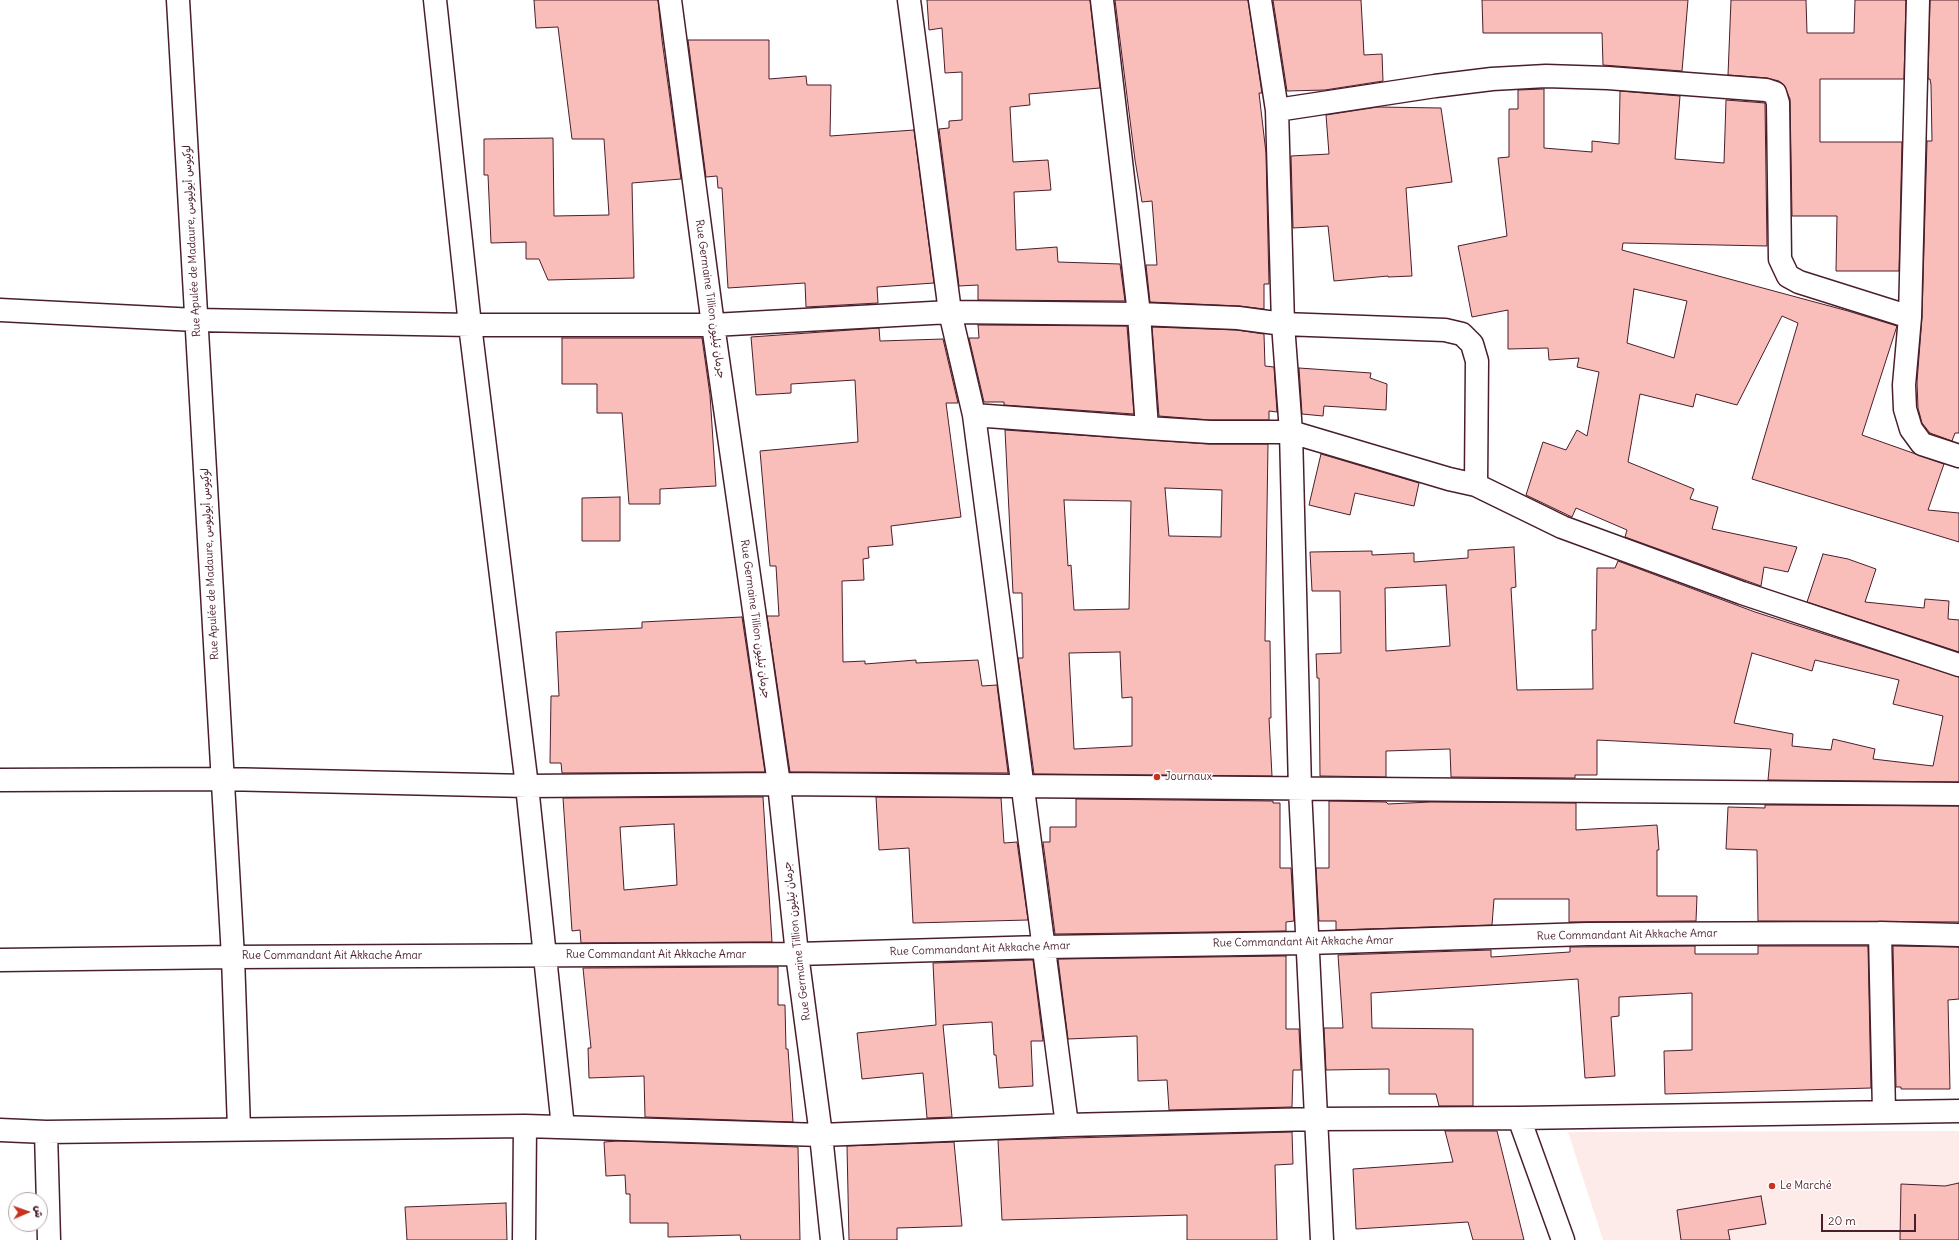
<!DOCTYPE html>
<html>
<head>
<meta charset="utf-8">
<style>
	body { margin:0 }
	#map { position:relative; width:1959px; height:1240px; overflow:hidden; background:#fff; font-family:Delius,"Playpen Sans Arabic",sans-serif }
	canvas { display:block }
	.north { position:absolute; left:8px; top:1192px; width:40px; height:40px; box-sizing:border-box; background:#fff; border:1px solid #b7a5aa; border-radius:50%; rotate:88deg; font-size:11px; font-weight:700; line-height:16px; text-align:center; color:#4a1f2b }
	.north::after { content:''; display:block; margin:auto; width:14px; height:18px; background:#c8321e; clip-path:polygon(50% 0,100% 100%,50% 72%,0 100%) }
	.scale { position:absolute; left:1821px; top:1214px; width:95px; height:18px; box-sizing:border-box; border:2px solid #4a1f2b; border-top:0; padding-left:5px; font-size:12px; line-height:14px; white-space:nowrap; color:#4a1f2b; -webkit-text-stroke:3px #fff; paint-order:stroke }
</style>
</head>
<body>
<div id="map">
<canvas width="1959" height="1240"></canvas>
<div class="north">ش</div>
<div class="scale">20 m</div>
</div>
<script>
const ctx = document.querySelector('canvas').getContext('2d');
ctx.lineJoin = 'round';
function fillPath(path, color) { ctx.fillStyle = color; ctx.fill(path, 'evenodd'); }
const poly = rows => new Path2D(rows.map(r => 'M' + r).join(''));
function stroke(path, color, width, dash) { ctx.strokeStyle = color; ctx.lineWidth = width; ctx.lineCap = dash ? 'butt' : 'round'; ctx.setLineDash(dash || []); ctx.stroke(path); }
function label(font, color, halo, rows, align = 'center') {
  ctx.font = font + ' Delius,"Playpen Sans Arabic",sans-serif'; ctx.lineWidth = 3; ctx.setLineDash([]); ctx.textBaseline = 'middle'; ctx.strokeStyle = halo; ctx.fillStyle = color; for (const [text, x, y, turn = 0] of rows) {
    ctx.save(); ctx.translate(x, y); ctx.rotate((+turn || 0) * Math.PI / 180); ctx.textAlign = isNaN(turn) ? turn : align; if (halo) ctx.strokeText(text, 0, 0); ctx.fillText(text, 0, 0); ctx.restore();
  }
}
fillPath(poly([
	[1959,1131,1959,1240,1603,1240,1568,1132]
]), '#fdebea');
const building = poly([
	[534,0,658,0,662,40,681,179,632,183,634,278,548,280,539,259,526,259,526,242,491,243,488,175,484,175,484,139,553,138,554,216,609,215,604,139,572,139,558,27,536,28,534,0],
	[927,0,1090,0,1100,88,1029,94,1030,105,1010,107,1013,162,1048,160,1051,190,1014,192,1016,250,1057,247,1058,262,1120,264,1125,301,978,300,978,285,959,286,939,129,949,128,949,121,962,120,962,72,945,73,942,28,929,30,927,0],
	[1115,0,1248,0,1262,93,1259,93,1266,153,1269,284,1264,284,1264,309,1239,306,1150,302,1146,265,1157,265,1152,201,1142,202,1135,160,1115,0],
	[1273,0,1361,0,1364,55,1382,54,1383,81,1325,90,1287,91,1273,0],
	[1482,0,1688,0,1682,71,1603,65,1602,33,1483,33,1482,0],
	[1731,0,1806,0,1807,33,1854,33,1855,0,1906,0,1904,79,1820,79,1820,142,1902,142,1899,271,1836,271,1837,216,1792,216,1790,99,1784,85,1779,81,1767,78,1728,75,1731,0],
	[1930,0,1959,0,1959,433,1955,433,1952,441,1930,433,1922,423,1918,408,1917,382,1922,317,1927,141,1932,141,1931,85,1930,79,1928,79,1930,0],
	[688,40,769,40,769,79,806,76,807,85,831,85,830,136,914,130,934,283,877,287,878,303,806,307,805,283,728,288,722,188,718,188,717,176,706,177,688,40],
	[1544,89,1544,148,1592,152,1592,141,1619,144,1620,91,1680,96,1675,159,1724,163,1726,100,1765,103,1767,246,1623,243,1622,250,1848,311,1897,326,1862,435,1944,464,1928,510,1959,513,1959,542,1752,479,1798,323,1782,316,1737,405,1696,394,1693,407,1640,394,1628,462,1694,489,1690,499,1718,507,1712,529,1797,547,1788,572,1764,567,1761,586,1625,537,1627,530,1576,508,1572,517,1526,495,1543,442,1566,450,1577,430,1587,436,1599,372,1577,367,1579,358,1549,360,1548,348,1508,349,1508,310,1472,317,1458,246,1507,236,1498,158,1509,157,1509,109,1518,109,1518,90,1544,89],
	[1634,289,1687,301,1674,358,1627,343,1634,289],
	[1378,107,1441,108,1452,182,1406,188,1412,276,1388,277,1388,276,1334,281,1328,226,1293,228,1291,156,1329,154,1326,115,1378,107],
	[978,325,1127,326,1134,414,1004,405,1004,402,984,402,969,338,979,338,978,325],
	[1152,327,1237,330,1264,334,1265,366,1274,367,1277,412,1269,411,1269,420,1210,420,1159,416,1152,327],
	[879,328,880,341,943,339,958,403,946,403,961,517,891,526,893,545,868,547,869,558,863,559,864,580,842,581,843,662,865,661,865,664,916,660,916,663,978,660,982,686,997,685,1008,773,790,772,767,616,779,616,776,566,770,566,760,451,858,442,855,380,791,384,791,393,756,395,751,337,879,328],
	[562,338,702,338,710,395,716,486,660,489,660,504,629,504,622,413,597,413,597,384,562,384,562,338],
	[1299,368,1371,373,1370,378,1387,384,1386,410,1324,406,1323,416,1302,414,1299,368],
	[1005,430,1209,444,1268,444,1265,641,1270,641,1271,718,1269,718,1272,776,1034,774,1018,658,1023,658,1022,593,1013,593,1005,430],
	[1165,488,1222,490,1221,537,1169,536,1165,488],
	[1064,500,1131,501,1129,609,1074,610,1071,565,1068,566,1064,500],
	[1120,652,1122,698,1132,697,1132,746,1074,749,1069,653,1120,652],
	[1321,454,1419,483,1414,506,1355,493,1350,515,1309,505,1321,454],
	[620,497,620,541,582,541,582,498,620,497],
	[1514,547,1516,587,1511,588,1517,690,1593,689,1592,630,1596,630,1597,568,1615,568,1618,561,1755,612,1959,677,1959,782,1768,780,1771,749,1597,740,1597,775,1575,775,1575,778,1451,777,1450,749,1386,751,1386,777,1320,776,1319,678,1317,678,1316,654,1341,653,1340,591,1312,591,1310,552,1372,551,1372,555,1414,553,1414,562,1468,558,1468,550,1514,547],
	[1446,585,1450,646,1386,651,1385,588,1446,585],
	[1752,653,1812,671,1815,660,1899,680,1893,704,1943,716,1933,766,1873,759,1875,749,1833,739,1831,750,1792,746,1793,734,1734,723,1752,653],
	[1823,554,1848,559,1876,569,1865,602,1924,608,1925,599,1949,601,1948,619,1959,620,1959,652,1807,602,1823,554],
	[742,617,765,772,562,773,561,763,550,763,551,696,559,696,556,632,642,628,642,622,742,617],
	[763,797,772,942,581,943,580,930,572,931,563,798,763,797],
	[674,824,677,885,624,890,620,827,674,824],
	[876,797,1001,798,1004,843,1017,842,1028,920,913,923,909,848,879,850,876,797],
	[1076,799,1273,801,1273,803,1280,803,1280,868,1291,868,1294,921,1286,922,1286,931,1055,934,1043,842,1050,842,1050,827,1076,827,1076,799],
	[1329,801,1386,802,1388,804,1431,802,1576,803,1576,830,1657,825,1659,850,1657,850,1657,896,1697,896,1696,921,1569,922,1569,899,1494,899,1492,925,1336,930,1336,921,1319,921,1316,868,1329,868,1329,801],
	[1765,805,1959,806,1959,922,1758,921,1757,850,1726,849,1728,807,1765,808,1765,805],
	[1695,946,1695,954,1758,954,1758,946,1868,946,1871,1088,1665,1094,1664,1051,1692,1050,1692,993,1619,997,1619,1016,1611,1017,1615,1076,1585,1078,1578,979,1371,993,1372,1028,1473,1029,1473,1106,1439,1106,1436,1094,1389,1094,1389,1069,1326,1070,1324,1028,1343,1028,1338,955,1491,950,1491,957,1570,952,1570,947,1695,946],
	[1893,946,1959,947,1959,999,1948,1000,1950,1089,1901,1089,1901,1087,1896,1087,1893,946],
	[1286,956,1286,1029,1299,1029,1301,1070,1293,1070,1292,1107,1169,1110,1167,1080,1138,1081,1137,1036,1068,1039,1058,959,1286,956],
	[1033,960,1043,1041,1031,1041,1033,1086,999,1088,996,1055,994,1055,992,1022,943,1025,952,1117,927,1118,923,1073,862,1079,857,1033,936,1025,933,963,1033,960],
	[778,967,778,1005,785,1005,786,1049,788,1049,793,1122,645,1117,644,1076,589,1078,588,1048,591,1048,583,968,778,967],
	[1445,1131,1497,1131,1524,1240,1473,1240,1468,1222,1356,1229,1353,1169,1453,1162,1445,1131],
	[1292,1132,1293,1164,1275,1165,1277,1240,1187,1240,1187,1215,1002,1220,998,1140,1292,1132],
	[618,1141,798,1147,800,1240,741,1240,740,1235,668,1237,668,1223,630,1223,630,1194,626,1194,625,1175,606,1176,604,1142,618,1141],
	[954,1142,962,1226,897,1228,897,1240,849,1240,847,1146,954,1142],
	[1959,1183,1959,1240,1900,1240,1901,1184,1945,1186,1959,1183],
	[1761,1196,1766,1224,1728,1230,1730,1240,1681,1240,1677,1210,1761,1196],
	[506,1203,507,1240,407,1240,405,1207,506,1203]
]);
fillPath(building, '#f9bdba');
stroke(building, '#4a1f2b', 1);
const minor = poly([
	[178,0,233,957,239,1129],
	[435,0,470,325,527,786,563,1127],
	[670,0,713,325,779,784,797,954,821,1135,832,1240],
	[909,0,950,312,974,415,1067,1125],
	[1102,0,1139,314,1147,428],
	[1260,0,1277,110,1283,324,1291,432,1300,789,1322,1240],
	[1918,0,1910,317,1904,385,1905,409,1911,429,1922,444,1959,456],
	[1277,110,1435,86,1492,79,1546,76,1608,78,1766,90,1775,93,1778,103,1780,259,1788,276,1799,282,1910,317],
	[0,310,196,320,470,325,713,325,950,312,1139,314,1238,318,1283,324,1445,330,1462,334,1472,344,1477,361,1476,485],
	[974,415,1147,428,1210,432,1291,432,1449,479,1476,485,1562,527,1742,593,1959,665],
	[0,780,222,779,527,786,779,784,1959,794],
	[1880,933,1884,1111],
	[0,960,233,957,797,954,1043,947,1308,943,1587,934,1880,933,1959,935],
	[1519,1118,1563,1240],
	[0,1130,46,1132,525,1126,821,1135,1067,1125,1316,1119,1519,1118,1959,1111],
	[46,1132,49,1240],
	[524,1240,525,1126]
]);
stroke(minor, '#4a1f2b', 25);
stroke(minor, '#fff', 22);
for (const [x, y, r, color] of [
	[1157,777,4,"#c8321e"],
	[1772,1186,4,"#c8321e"]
]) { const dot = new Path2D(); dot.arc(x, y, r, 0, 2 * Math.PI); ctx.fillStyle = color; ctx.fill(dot); stroke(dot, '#fff', 1.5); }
label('11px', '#4a1f2b', '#fff', [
	["Rue Apulée de Madaure, لوكيوس أبوليوس",192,241,-93],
	["Rue Germaine Tillion جرمان تيليون",710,299,82],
	["Rue Apulée de Madaure, لوكيوس أبوليوس",210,564,-93],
	["Rue Germaine Tillion جرمان تيليون",755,619,82],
	["Rue Commandant Ait Akkache Amar",1627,935,-1],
	["Rue Germaine Tillion جرمان تيليون",797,941,-97],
	["Rue Commandant Ait Akkache Amar",1303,942,-1],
	["Rue Commandant Ait Akkache Amar",980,949,-2],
	["Rue Commandant Ait Akkache Amar",656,955],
	["Rue Commandant Ait Akkache Amar",332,956]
]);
label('11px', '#4a1f2b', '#fff', [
	["Journaux",1165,777],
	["Le Marché",1780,1186]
], 'left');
</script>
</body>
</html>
